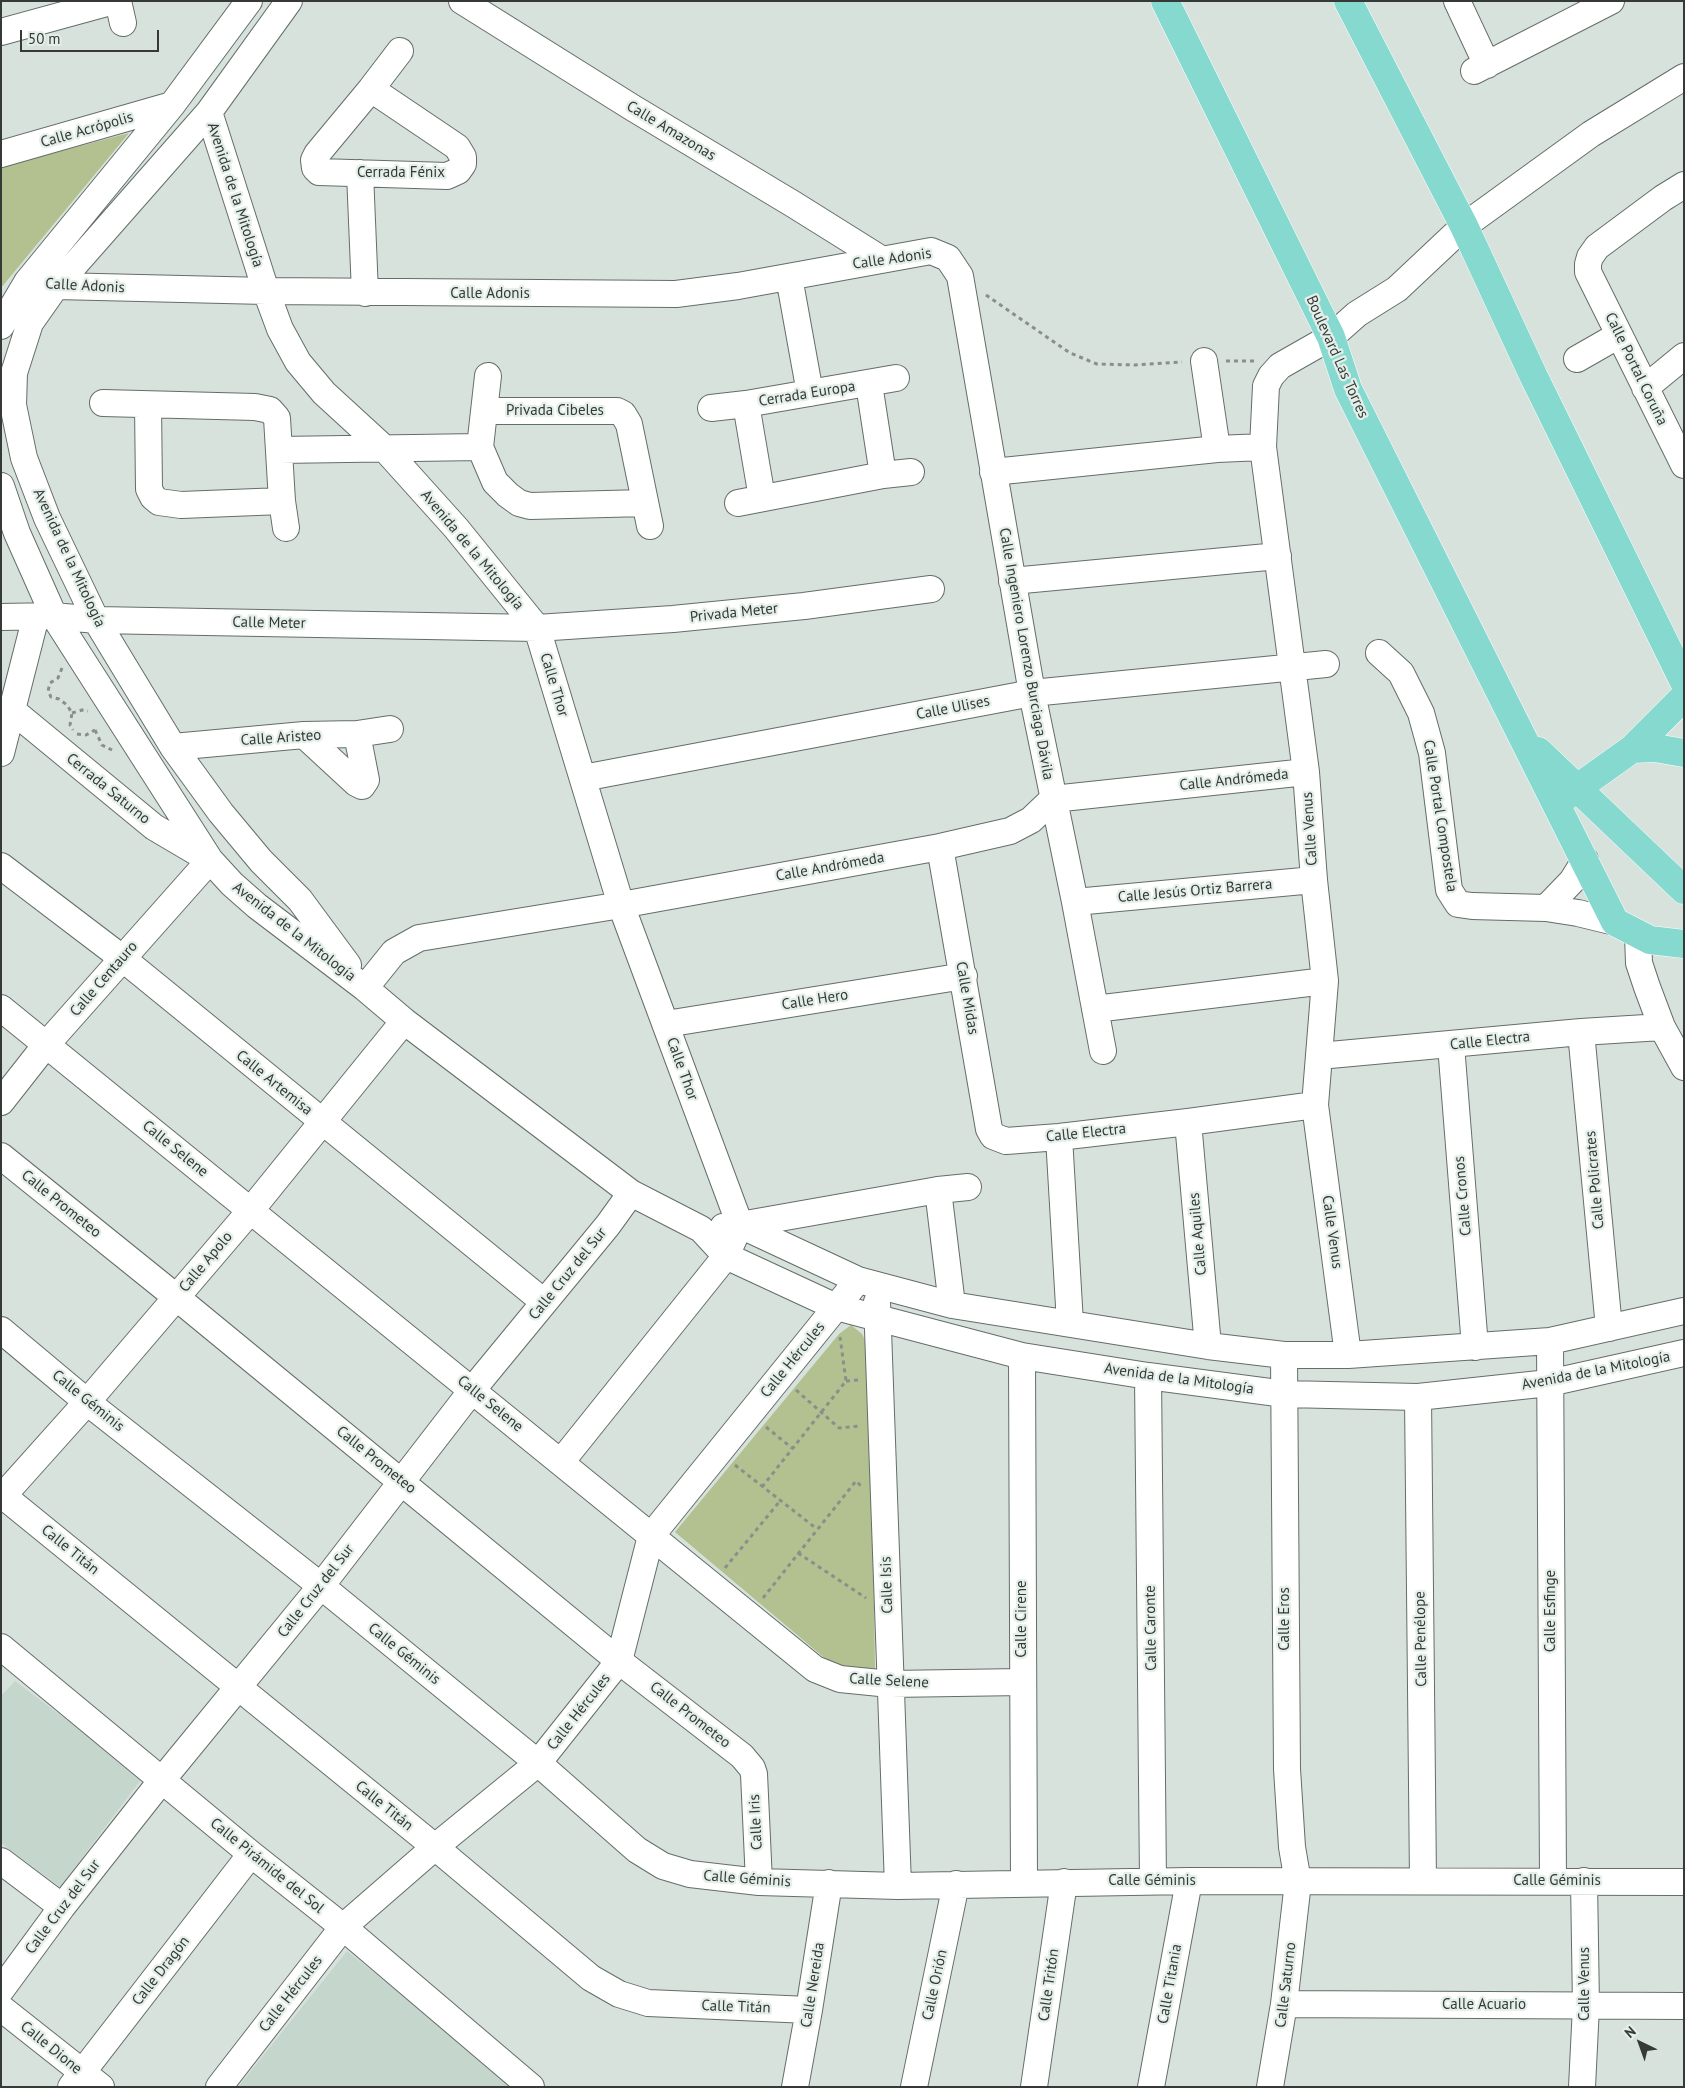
<!DOCTYPE html>
<html>
<head>
<meta charset="utf-8">
<style>
	body { margin:0 }
	#map { position:relative; width:1685px; height:2088px; overflow:hidden; background:#d7e2dc; font-family:"PT Sans",sans-serif }
	canvas { display:block }
	.frame { position:absolute; inset:0; border:2px solid #353937; pointer-events:none }
	.north { position:absolute; left:1615px; top:2018px; width:50px; height:50px; -webkit-text-stroke:4px #e4efe9; paint-order:stroke; rotate:318deg; font-size:14px; font-weight:700; line-height:20px; text-align:center; color:#353937 }
	.north::after { content:''; display:block; margin:auto; width:18px; height:22px; background:#353937; clip-path:polygon(50% 0,100% 100%,50% 72%,0 100%) }
	.scale { position:absolute; left:20px; top:30px; width:139px; height:22px; box-sizing:border-box; border:2px solid #353937; border-top:0; padding-left:6px; font-size:15px; line-height:18px; white-space:nowrap; color:#353937; -webkit-text-stroke:4px #e4efe9; paint-order:stroke }
</style>
</head>
<body>
<div id="map">
<canvas width="1685" height="2088"></canvas>
<div class="frame"></div>
<div class="north">N</div>
<div class="scale">50 m</div>
</div>
<script>
const ctx = document.querySelector('canvas').getContext('2d');
ctx.lineJoin = 'round';
function fillPath(path, color) { ctx.fillStyle = color; ctx.fill(path, 'evenodd'); }
const poly = rows => new Path2D(rows.map(r => 'M' + r).join(''));
function stroke(path, color, width, dash) { ctx.strokeStyle = color; ctx.lineWidth = width; ctx.lineCap = dash ? 'butt' : 'round'; ctx.setLineDash(dash || []); ctx.stroke(path); }
function label(font, color, halo, rows, align = 'center') {
  ctx.font = font + ' "PT Sans",sans-serif'; ctx.lineWidth = 4.5; ctx.setLineDash([]); ctx.textBaseline = 'middle'; ctx.strokeStyle = halo; ctx.fillStyle = color; for (const [text, x, y, turn = 0] of rows) {
    ctx.save(); ctx.translate(x, y); ctx.rotate((+turn || 0) * Math.PI / 180); ctx.textAlign = isNaN(turn) ? turn : align; if (halo) ctx.strokeText(text, 0, 0); ctx.fillText(text, 0, 0); ctx.restore();
  }
}
fillPath(poly([
	[15,1681,143,1777,60,1887,1,1843,1,1696],
	[347,1951,518,2087,238,2087]
]), '#c5d6cd');
fillPath(poly([
	[129,133,10,277,1,288,1,167],
	[851,1325,862,1334,870,1350,875,1669,834,1666,675,1532,839,1334]
]), '#b2c18f');
const minor = poly([
	[118,1,123,23],
	[289,1,209,112,56,286,30,323,14,373,13,405,24,458,47,518,96,620,173,747,221,813,261,861,300,900,348,965],
	[462,1,633,108,793,204,881,259],
	[1457,1,1487,65],
	[1,32,114,1],
	[1474,71,1611,1],
	[371,89,457,147,463,157,463,164,458,171,447,176,319,172,315,168,314,160,317,154,371,89,400,51],
	[209,112,266,291,280,329,298,362,324,393,384,448,456,528,537,628,621,905,740,1225,726,1256,561,1462],
	[1,154,172,105],
	[360,173,365,293],
	[1684,185,1663,198,1597,247,1590,257,1588,264,1588,272,1684,465],
	[789,277,810,393],
	[27,282,56,286,266,291,676,294,738,286,931,251,948,258,960,276,1032,693,1075,902,1103,1051],
	[1,326,27,282,172,105,249,1],
	[1577,359,1619,335],
	[1204,361,1217,449],
	[488,376,480,447,495,482,508,495,519,503,530,506,645,503],
	[869,384,883,475],
	[1645,388,1684,356],
	[103,403,255,407,270,410,277,418,282,501,286,528],
	[746,404,762,498],
	[148,405,149,489,153,497,159,502,181,505,282,501],
	[711,408,746,404,896,378],
	[484,411,617,411,623,414,629,424,650,526],
	[279,450,480,447],
	[993,472,1217,449,1263,447],
	[1,486,17,533,54,616,210,860,232,884,257,906,365,988,404,1021,631,1193,701,1229,726,1256,836,1307,1022,1356,1148,1376,1285,1394,1418,1397,1549,1383,1684,1353],
	[738,503,883,475,911,472],
	[1012,581,1278,556],
	[1,617,54,616,96,620,537,628,673,619,804,606,931,589],
	[1379,653,1401,673,1421,713,1432,753,1449,890,1458,904,1472,906,1546,908,1578,913,1615,922],
	[304,735,356,783,362,786,366,780,357,734],
	[173,747,304,735,357,734,390,729],
	[1,753,36,616],
	[583,778,1032,693,1326,664],
	[940,847,989,1129,993,1136,1006,1141,1059,1137,1188,1122,1315,1105],
	[1,866,122,958,544,1302],
	[1075,902,1314,880],
	[1546,908,1572,881,1585,860],
	[1638,935,1639,963,1647,987,1662,1027,1684,1067],
	[365,988,394,952,419,938,621,905,940,847,1010,831,1031,820,1053,799,1306,772],
	[1,1008,815,1669,840,1679,890,1684,1022,1682],
	[1095,1009,1325,981],
	[666,1024,964,976],
	[1581,1032,1609,1328],
	[1451,1045,1475,1347],
	[1319,1056,1581,1032,1662,1027],
	[1,1102,45,1046,210,860,154,827,13,711],
	[1188,1122,1208,1346],
	[1059,1137,1070,1323],
	[1,1156,176,1297,619,1661,742,1756,752,1768,754,1774,759,1882],
	[938,1190,952,1305],
	[740,1225,938,1190,968,1187],
	[723,1227,740,1225,858,1280,952,1305,1208,1346,1284,1355,1348,1355,1550,1341,1684,1311],
	[877,1302,898,1886],
	[1,1330,87,1402,321,1586,538,1763,637,1850,663,1866,690,1874,759,1882,898,1886,1189,1881,1684,1882],
	[1550,1341,1553,1881],
	[1348,1355,1315,1105,1325,981,1314,880,1306,772,1263,447,1266,386,1271,376,1280,366,1331,337,1357,314,1397,289,1464,226,1591,134,1684,77],
	[1022,1356,1024,1883],
	[1148,1376,1153,1881],
	[1418,1397,1423,1881],
	[1,1494,435,1847,591,1978,619,1994,648,2003,809,2010],
	[1,1498,87,1402,251,1210,404,1021],
	[1,1647,251,1854,343,1927,531,2087],
	[1,1861,62,1907],
	[1,1990,62,1907,162,1780,321,1586,473,1389,608,1225,631,1193],
	[1284,2004,1684,2006],
	[1,2008,101,2087],
	[71,2087,251,1854],
	[219,2087,343,1927,435,1847,538,1763,619,1661,651,1536,858,1280],
	[795,2087,809,2010,829,1883],
	[914,2087,956,1884],
	[1034,2087,1064,1882],
	[1151,2087,1189,1881],
	[1270,2087,1284,2004,1298,1882,1292,1847,1287,1769,1284,1355],
	[1582,2087,1586,2006,1584,1881]
]);
const major = poly([
	[1165,1,1331,337,1348,389,1615,922,1650,940,1684,944],
	[1348,1,1464,226,1534,377,1684,682],
	[1632,749,1655,748,1684,753],
	[1538,751,1684,890],
	[1562,799,1632,749,1684,697]
]);
stroke(minor, '#646e69', 28);
stroke(major, '#fff', 29);
stroke(poly([
	[986,295,1070,353,1097,364,1135,365,1182,362],
	[1226,361,1255,361],
	[62,668,58,678,50,683,48,691,51,697,59,699,67,705,72,713,70,725,73,730],
	[72,713,82,710,88,711],
	[95,730,102,745,112,750],
	[77,734,86,735,95,730],
	[846,1381,858,1380],
	[796,1390,839,1428,860,1426],
	[766,1427,792,1448],
	[735,1465,817,1529],
	[762,1487,846,1381,840,1337],
	[798,1553,866,1598],
	[725,1568,780,1501],
	[763,1598,856,1481,861,1486]
]), '#89908c', 3, [4, 4]);
stroke(minor, '#fff', 26);
stroke(major, '#86d9ce', 28);
label('15px', '#353937', '#e4efe9', [
	["Calle Acrópolis",87,130,-16],
	["Calle Amazonas",671,131,31],
	["Cerrada Fénix",401,173],
	["Avenida de la Mitología",235,195,72],
	["Calle Adonis",892,259,-8],
	["Calle Adonis",85,286,3],
	["Calle Adonis",490,294],
	["Boulevard Las Torres",1337,357,66],
	["Calle Portal Coruña",1636,369,64],
	["Cerrada Europa",807,394,-9],
	["Privada Cibeles",555,411],
	["Avenida de la Mitología",472,550,50],
	["Avenida de la Mitología",69,558,65],
	["Privada Meter",734,613,-6],
	["Calle Meter",269,623,1],
	["Calle Ingeniero Lorenzo Burciaga Dávila",1026,654,80],
	["Calle Thor",554,685,73],
	["Calle Ulises",953,708,-11],
	["Calle Aristeo",281,738,-4],
	["Calle Andrómeda",1234,780,-6],
	["Cerrada Saturno",108,789,39],
	["Calle Portal Compostela",1440,816,81],
	["Calle Venus",1310,829,-94],
	["Calle Andrómeda",830,867,-10],
	["Calle Jesús Ortiz Barrera",1195,891,-5],
	["Avenida de la Mitología",294,932,38],
	["Calle Centauro",104,979,-49],
	["Calle Midas",967,998,80],
	["Calle Hero",815,1000,-9],
	["Calle Electra",1490,1041,-6],
	["Calle Thor",682,1069,70],
	["Calle Artemisa",274,1083,39],
	["Calle Electra",1086,1133,-6],
	["Calle Selene",175,1149,39],
	["Calle Policrates",1595,1180,-95],
	["Calle Cronos",1463,1196,-95],
	["Calle Prometeo",61,1204,39],
	["Calle Venus",1332,1232,82],
	["Calle Aquiles",1198,1234,-95],
	["Calle Apolo",206,1262,-50],
	["Calle Cruz del Sur",568,1274,-51],
	["Calle Hércules",793,1360,-51],
	["Avenida de la Mitología",1596,1371,-11],
	["Avenida de la Mitología",1179,1379,8],
	["Calle Géminis",88,1401,39],
	["Calle Selene",490,1404,39],
	["Calle Prometeo",376,1460,39],
	["Calle Titán",70,1550,39],
	["Calle Isis",887,1585,-92],
	["Calle Cruz del Sur",316,1591,-52],
	["Calle Esfinge",1551,1611,-90],
	["Calle Cirene",1022,1619,-90],
	["Calle Eros",1285,1619,-90],
	["Calle Caronte",1151,1628,-91],
	["Calle Penélope",1421,1639,-91],
	["Calle Géminis",404,1654,39],
	["Calle Selene",889,1681,3],
	["Calle Hércules",579,1712,-52],
	["Calle Prometeo",690,1715,38],
	["Calle Titán",384,1806,39],
	["Calle Iris",756,1822,-93],
	["Calle Pirámide del Sol",267,1866,39],
	["Calle Géminis",747,1879,4],
	["Calle Géminis",1152,1881],
	["Calle Géminis",1557,1881],
	["Calle Cruz del Sur",63,1907,-53],
	["Calle Dragón",161,1971,-52],
	["Calle Titania",1170,1984,-80],
	["Calle Venus",1585,1984,-90],
	["Calle Nereida",813,1985,-81],
	["Calle Orión",935,1985,-78],
	["Calle Tritón",1049,1985,-82],
	["Calle Saturno",1286,1985,-83],
	["Calle Hércules",291,1994,-52],
	["Calle Acuario",1484,2005],
	["Calle Titán",736,2007,2],
	["Calle Dione",51,2048,39]
]);
</script>
</body>
</html>
